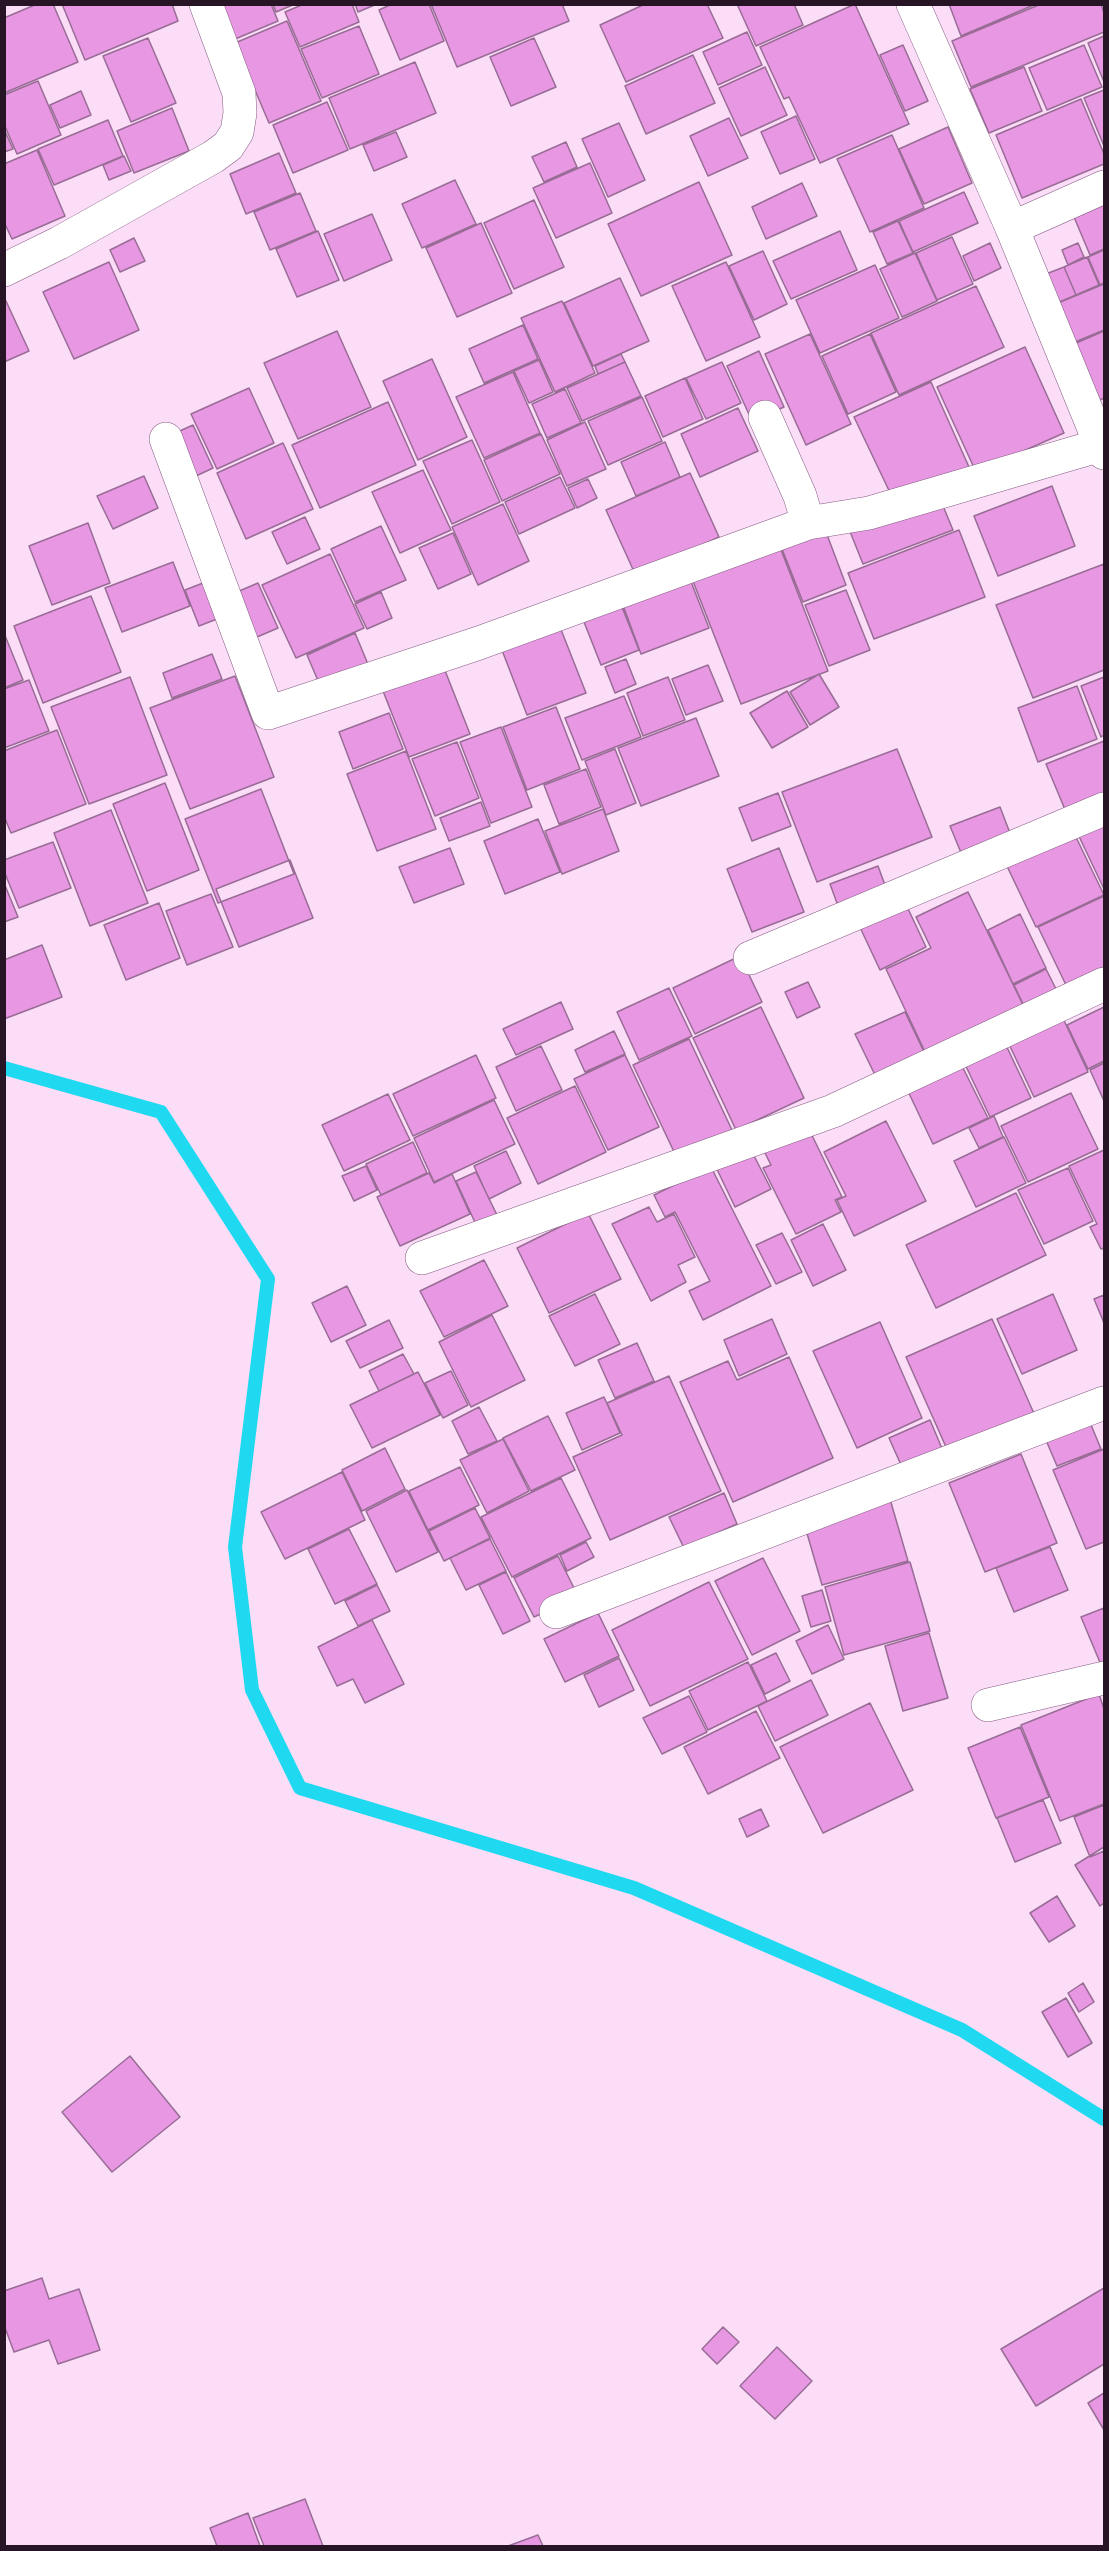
<!DOCTYPE html>
<html>
<head>
<meta charset="utf-8">
<style>
	body { margin:0 }
	#map { position:relative; width:1109px; height:2551px; overflow:hidden; background:#fbddf8; font-family:"Space Grotesk",sans-serif }
	canvas { display:block }
	.frame { position:absolute; inset:0; border:6px solid #271526; pointer-events:none }
</style>
</head>
<body>
<div id="map">
<canvas width="1109" height="2551"></canvas>
<div class="frame"></div>
</div>
<script>
const ctx = document.querySelector('canvas').getContext('2d');
ctx.lineJoin = 'round';
const poly = rows => new Path2D(rows.map(r => 'M' + r).join(''));
function stroke(path, color, width, dash) { ctx.strokeStyle = color; ctx.lineWidth = width; ctx.lineCap = dash ? 'butt' : 'round'; ctx.setLineDash(dash || []); ctx.stroke(path); }
function fillPath(path, color) { ctx.fillStyle = color; ctx.fill(path, 'evenodd'); }
stroke(poly([
	[4,1068,161,1112,268,1279,235,1547,252,1690,300,1788,634,1888,962,2030,1104,2119]
]), '#1fd9f1', 14);
const building = poly([
	[37,4,53,4,78,62,4,93,4,18,37,4],
	[62,4,172,4,178,21,85,60,62,4],
	[212,4,271,4,278,21,228,42,212,4],
	[273,4,295,4,276,12,273,4],
	[304,4,352,4,359,22,300,47,285,12,304,4],
	[355,4,377,4,358,12,355,4],
	[392,4,429,4,444,41,400,60,379,10,392,4],
	[431,4,562,4,569,21,457,67,431,4],
	[645,4,707,4,723,38,626,82,600,25,645,4],
	[737,4,794,4,803,25,756,46,737,4],
	[855,4,909,124,820,163,789,97,784,99,760,47,855,4],
	[949,4,1036,4,961,36,949,4],
	[1041,4,1101,4,1104,13,1104,32,971,87,952,41,1041,4],
	[287,21,321,101,269,123,235,43,287,21],
	[359,26,379,74,322,98,301,49,359,26],
	[747,32,762,65,718,85,703,52,747,32],
	[1104,36,1104,82,1088,43,1104,36],
	[148,38,176,103,131,122,103,56,148,38],
	[534,38,556,87,511,106,490,57,534,38],
	[903,45,928,101,905,111,880,55,903,45],
	[1084,45,1102,87,1047,110,1029,68,1084,45],
	[693,55,715,103,646,134,625,86,693,55],
	[415,62,436,113,350,149,329,98,415,62],
	[765,67,787,115,741,136,719,88,765,67],
	[1024,67,1042,111,989,133,970,89,1024,67],
	[38,81,61,135,17,154,4,124,4,95,38,81],
	[1104,90,1104,146,1084,98,1104,90],
	[81,91,91,115,60,128,50,105,81,91],
	[1081,99,1104,154,1104,164,1022,198,996,135,1081,99],
	[327,102,348,150,293,173,273,125,327,102],
	[172,108,189,151,134,173,117,131,172,108],
	[796,116,815,159,780,174,761,132,796,116],
	[729,118,748,158,708,176,690,136,729,118],
	[108,120,123,156,54,185,38,149,108,120],
	[619,123,645,180,608,197,582,139,619,123],
	[948,127,972,183,924,204,899,149,948,127],
	[4,129,13,149,4,152,4,129],
	[396,132,407,157,374,171,363,145,396,132],
	[892,135,924,208,870,232,837,159,892,135],
	[566,142,577,167,544,182,532,157,566,142],
	[37,150,65,216,12,239,4,222,4,164,37,150],
	[279,153,296,193,246,214,230,174,279,153],
	[124,156,131,171,109,180,103,165,124,156],
	[590,163,612,213,556,238,533,188,590,163],
	[455,180,476,224,422,248,402,204,455,180],
	[699,182,732,255,641,296,608,224,699,182],
	[802,183,817,216,766,239,752,207,802,183],
	[964,192,978,223,913,252,899,221,964,192],
	[300,193,316,231,270,250,254,212,300,193],
	[534,200,564,267,514,289,484,223,534,200],
	[1104,204,1104,249,1090,255,1074,217,1104,204],
	[372,214,392,260,344,281,324,234,372,214],
	[898,221,913,253,887,264,873,232,898,221],
	[481,223,512,293,457,317,426,248,481,223],
	[318,231,339,280,297,297,276,249,318,231],
	[840,231,857,270,791,299,773,261,840,231],
	[952,237,973,284,937,300,916,253,952,237],
	[134,238,145,261,120,272,110,250,134,238],
	[990,243,1001,268,974,281,963,256,990,243],
	[1078,243,1084,257,1068,265,1062,250,1078,243],
	[1104,250,1104,283,1100,285,1088,257,1104,250],
	[763,251,787,304,754,320,729,266,763,251],
	[915,253,937,301,902,317,880,269,915,253],
	[1087,257,1099,285,1076,295,1064,267,1087,257],
	[109,262,139,330,74,359,43,292,109,262],
	[726,262,760,337,706,361,672,286,726,262],
	[875,265,899,318,820,353,796,300,875,265],
	[1064,267,1076,295,1057,303,1046,274,1064,267],
	[620,278,649,341,593,366,564,303,620,278],
	[1104,284,1104,330,1075,342,1058,303,1104,284],
	[976,286,1004,347,899,395,871,333,976,286],
	[6,301,29,351,4,362,4,302,6,301],
	[562,301,595,373,555,392,521,318,562,301],
	[523,325,538,359,484,383,469,349,523,325],
	[337,331,371,407,298,439,264,363,337,331],
	[1104,331,1104,398,1098,401,1074,344,1104,331],
	[810,334,851,424,806,445,765,354,810,334],
	[870,334,896,392,848,414,822,356,870,334],
	[1025,347,1064,433,976,472,937,387,1025,347],
	[759,351,784,407,752,421,727,366,759,351],
	[621,354,625,362,598,374,595,366,621,354],
	[432,359,467,437,418,460,383,381,432,359],
	[539,360,553,392,529,403,514,371,539,360],
	[625,362,641,396,582,421,567,388,625,362],
	[722,362,741,403,706,419,686,378,722,362],
	[513,372,540,433,484,458,456,397,513,372],
	[685,378,703,419,663,437,645,396,685,378],
	[931,382,969,467,894,501,854,417,931,382],
	[249,388,274,443,217,469,191,414,249,388],
	[565,389,581,423,547,438,532,404,565,389],
	[642,397,662,441,608,465,588,421,642,397],
	[388,402,416,465,320,508,292,445,388,402],
	[738,408,758,451,700,477,681,434,738,408],
	[585,422,606,469,567,486,547,440,585,422],
	[193,425,213,468,179,484,160,440,193,425],
	[541,434,560,474,502,501,484,460,541,434],
	[472,440,500,502,452,524,423,461,472,440],
	[665,442,680,477,636,496,621,462,665,442],
	[283,443,313,509,246,539,217,473,283,443],
	[423,470,451,530,400,553,372,492,423,470],
	[690,473,719,537,636,576,606,510,690,473],
	[144,476,158,508,113,529,97,496,144,476],
	[560,477,575,508,519,534,505,502,560,477],
	[588,479,597,498,577,508,568,488,588,479],
	[1052,486,1075,546,998,576,974,516,1052,486],
	[938,494,953,530,863,564,849,529,938,494],
	[503,504,529,561,478,585,452,527,503,504],
	[305,517,320,549,287,564,272,532,305,517],
	[88,523,110,583,52,605,29,546,88,523],
	[381,526,406,580,355,602,331,549,381,526],
	[959,530,985,597,874,639,848,573,959,530],
	[826,532,846,585,803,602,782,549,826,532],
	[453,533,471,574,438,589,419,548,453,533],
	[776,537,828,671,741,704,689,571,776,537],
	[330,554,364,628,296,658,262,585,330,554],
	[173,562,190,606,122,632,105,588,173,562],
	[1104,564,1104,670,1033,698,996,605,1104,564],
	[688,574,709,628,641,654,621,600,688,574],
	[203,583,217,619,199,626,185,590,203,583],
	[258,583,278,628,250,640,230,595,258,583],
	[846,590,870,650,829,666,805,605,846,590],
	[381,592,392,618,367,629,355,604,381,592],
	[91,596,121,672,43,703,14,626,91,596],
	[622,607,639,650,601,665,584,622,622,607],
	[558,622,586,693,527,715,500,645,558,622],
	[4,633,23,680,4,688,4,633],
	[355,633,370,669,322,690,307,655,355,633],
	[212,654,222,679,172,698,163,673,212,654],
	[626,659,636,684,615,693,605,667,626,659],
	[708,665,723,701,686,715,672,679,708,665],
	[444,668,470,734,409,757,383,691,444,668],
	[819,674,839,707,810,725,790,692,819,674],
	[235,676,274,777,190,809,150,708,235,676],
	[130,677,167,775,89,804,51,707,130,677],
	[668,677,685,720,643,736,627,693,668,677],
	[1104,677,1104,735,1101,737,1081,686,1104,677],
	[29,680,49,731,4,748,4,689,29,680],
	[1077,686,1097,739,1038,762,1018,708,1077,686],
	[787,691,808,727,772,748,750,713,787,691],
	[624,696,641,737,582,760,565,718,624,696],
	[556,707,580,769,527,790,503,727,556,707],
	[389,713,403,749,353,769,339,732,389,713],
	[696,718,719,776,641,806,618,748,696,718],
	[501,727,532,807,491,823,460,742,501,727],
	[57,730,86,804,11,833,4,816,4,751,57,730],
	[1104,741,1104,797,1066,812,1046,764,1104,741],
	[457,742,479,798,435,816,412,759,457,742],
	[615,749,636,803,606,815,585,761,615,749],
	[897,749,932,837,817,882,782,792,897,749],
	[406,751,436,829,377,851,347,774,406,751],
	[586,769,601,807,559,824,544,785,586,769],
	[165,783,199,870,147,891,113,804,165,783],
	[261,789,294,874,218,903,185,819,261,789],
	[778,793,791,826,752,841,739,808,778,793],
	[481,802,490,826,449,841,440,818,481,802],
	[1000,807,1013,841,964,860,950,826,1000,807],
	[603,809,619,851,562,874,545,831,603,809],
	[111,810,148,903,90,926,54,833,111,810],
	[1104,817,1104,889,1076,830,1104,817],
	[538,819,560,872,505,894,484,841,538,819],
	[1073,831,1104,895,1036,927,1005,862,1073,831],
	[53,842,71,888,19,908,4,871,4,860,53,842],
	[450,848,464,884,414,903,399,867,450,848],
	[779,848,804,912,752,932,727,869,779,848],
	[290,860,313,918,239,947,216,889,290,860],
	[878,866,889,896,841,914,830,884,878,866],
	[4,883,18,917,4,922,4,883],
	[968,892,1025,1009,927,1056,886,969,931,948,916,917,968,892],
	[211,894,233,947,187,965,166,911,211,894],
	[1104,896,1104,967,1066,985,1038,927,1104,896],
	[903,898,926,947,880,970,857,921,903,898],
	[159,903,180,958,126,980,104,925,159,903],
	[1020,914,1046,968,1013,984,988,930,1020,914],
	[42,945,62,997,4,1019,4,960,42,945],
	[740,956,762,1002,695,1034,673,988,740,956],
	[1046,969,1059,995,1026,1010,1014,985,1046,969],
	[808,982,820,1007,797,1018,785,992,808,982],
	[669,988,692,1036,639,1060,617,1012,669,988],
	[561,1002,573,1029,516,1055,503,1029,561,1002],
	[761,1007,804,1098,736,1130,693,1038,761,1007],
	[1104,1007,1104,1061,1088,1069,1067,1025,1104,1007],
	[905,1012,926,1056,877,1079,855,1034,905,1012],
	[1061,1014,1088,1072,1034,1097,1007,1040,1061,1014],
	[614,1031,625,1054,585,1072,575,1050,614,1031],
	[689,1039,732,1130,676,1156,633,1065,689,1039],
	[1004,1041,1031,1098,990,1117,963,1060,1004,1041],
	[541,1046,562,1090,516,1111,496,1067,541,1046],
	[476,1055,496,1098,413,1136,393,1094,476,1055],
	[625,1055,659,1127,608,1150,574,1079,625,1055],
	[959,1060,988,1118,933,1144,905,1085,959,1060],
	[1104,1063,1104,1101,1090,1070,1104,1063],
	[575,1086,606,1152,538,1184,507,1118,575,1086],
	[1071,1093,1098,1149,1028,1182,1001,1126,1071,1093],
	[388,1094,410,1140,344,1171,322,1125,388,1094],
	[494,1100,515,1144,434,1182,414,1138,494,1100],
	[994,1116,1003,1137,979,1148,969,1128,994,1116],
	[805,1121,842,1197,835,1200,841,1212,796,1234,763,1168,771,1165,760,1143,805,1121],
	[886,1121,926,1201,854,1236,837,1200,846,1196,824,1152,886,1121],
	[1004,1137,1026,1183,976,1207,954,1161,1004,1137],
	[413,1142,427,1173,381,1195,366,1164,413,1142],
	[748,1144,771,1189,735,1207,713,1161,748,1144],
	[1104,1150,1104,1248,1101,1249,1090,1227,1097,1224,1069,1166,1104,1150],
	[506,1151,521,1183,489,1199,474,1166,506,1151],
	[366,1166,377,1190,354,1201,342,1176,366,1166],
	[711,1167,771,1286,703,1320,689,1291,710,1281,675,1212,665,1217,654,1195,711,1167],
	[1068,1168,1093,1221,1044,1244,1018,1190,1068,1168],
	[476,1172,499,1219,478,1229,456,1181,476,1172],
	[429,1173,434,1183,452,1174,470,1214,400,1246,377,1197,429,1173],
	[1016,1193,1046,1255,936,1308,906,1245,1016,1193],
	[649,1207,657,1222,674,1214,695,1257,678,1265,686,1282,651,1301,612,1224,649,1207],
	[588,1213,621,1279,549,1313,517,1248,588,1213],
	[823,1224,846,1270,813,1286,791,1240,823,1224],
	[782,1233,802,1272,776,1284,756,1245,782,1233],
	[484,1260,508,1306,444,1337,420,1291,484,1260],
	[347,1286,366,1325,331,1342,312,1303,347,1286],
	[595,1294,620,1344,575,1366,549,1316,595,1294],
	[1053,1294,1077,1350,1022,1374,997,1319,1053,1294],
	[1104,1295,1104,1323,1094,1299,1104,1295],
	[492,1315,525,1380,471,1407,439,1342,492,1315],
	[772,1319,787,1354,739,1376,724,1340,772,1319],
	[992,1319,1036,1418,950,1456,906,1357,992,1319],
	[389,1320,403,1348,360,1368,346,1341,389,1320],
	[880,1322,922,1418,857,1448,813,1351,880,1322],
	[637,1343,654,1381,615,1398,598,1360,637,1343],
	[403,1354,414,1374,379,1391,369,1371,403,1354],
	[789,1357,833,1458,733,1502,680,1382,728,1361,737,1380,789,1357],
	[451,1371,468,1405,443,1418,425,1383,451,1371],
	[418,1372,440,1415,372,1448,350,1405,418,1372],
	[669,1376,721,1491,610,1540,573,1457,622,1435,607,1403,669,1376],
	[604,1397,620,1433,582,1450,566,1413,604,1397],
	[479,1407,497,1441,468,1454,452,1421,479,1407],
	[548,1416,575,1470,531,1491,503,1438,548,1416],
	[930,1420,946,1458,906,1476,889,1438,930,1420],
	[1089,1420,1101,1449,1057,1466,1045,1438,1089,1420],
	[503,1439,529,1491,487,1513,460,1460,503,1439],
	[385,1448,405,1489,362,1511,342,1470,385,1448],
	[1104,1449,1104,1542,1086,1549,1053,1470,1104,1449],
	[1021,1454,1057,1543,985,1572,949,1483,1021,1454],
	[460,1467,479,1505,428,1530,409,1491,460,1467],
	[342,1472,365,1520,285,1559,261,1512,342,1472],
	[561,1478,591,1538,512,1577,481,1517,561,1478],
	[407,1490,438,1552,396,1572,366,1511,407,1490],
	[724,1493,737,1524,684,1548,669,1517,724,1493],
	[890,1499,908,1561,822,1585,804,1523,890,1499],
	[475,1508,490,1538,444,1561,429,1531,475,1508],
	[349,1529,377,1584,335,1604,308,1549,349,1529],
	[490,1539,506,1571,466,1590,450,1558,490,1539],
	[586,1542,594,1557,567,1571,560,1555,586,1542],
	[1050,1547,1068,1590,1014,1612,996,1568,1050,1547],
	[558,1556,578,1596,534,1617,514,1578,558,1556],
	[763,1558,800,1631,752,1655,715,1581,763,1558],
	[910,1562,930,1631,844,1655,825,1587,910,1562],
	[506,1572,530,1621,503,1634,479,1585,506,1572],
	[709,1582,748,1659,650,1706,612,1630,709,1582],
	[377,1585,390,1611,358,1626,345,1601,377,1585],
	[822,1590,831,1621,811,1627,802,1596,822,1590],
	[1104,1608,1104,1672,1081,1617,1104,1608],
	[598,1613,619,1656,565,1682,544,1639,598,1613],
	[372,1620,404,1684,365,1703,353,1679,337,1686,318,1647,372,1620],
	[828,1625,844,1659,812,1674,796,1641,828,1625],
	[929,1633,948,1698,903,1711,885,1646,929,1633],
	[776,1653,790,1681,765,1694,751,1665,776,1653],
	[619,1658,634,1690,599,1707,584,1675,619,1658],
	[748,1662,767,1701,708,1730,689,1691,748,1662],
	[811,1680,828,1715,775,1741,758,1706,811,1680],
	[1099,1694,1104,1709,1104,1804,1060,1821,1021,1725,1099,1694],
	[689,1696,707,1732,662,1754,643,1718,689,1696],
	[870,1703,913,1790,823,1833,780,1747,870,1703],
	[756,1711,780,1758,708,1794,684,1747,756,1711],
	[1020,1727,1049,1797,996,1818,968,1748,1020,1727],
	[1043,1800,1061,1843,1015,1862,997,1818,1043,1800],
	[1104,1805,1104,1851,1090,1857,1074,1817,1104,1805],
	[761,1809,769,1826,747,1837,739,1819,761,1809],
	[1104,1847,1104,1903,1100,1906,1075,1865,1104,1847],
	[1057,1896,1075,1926,1049,1942,1030,1913,1057,1896],
	[1083,1983,1094,2002,1079,2012,1068,1993,1083,1983],
	[1066,1998,1092,2043,1068,2057,1042,2012,1066,1998],
	[130,2056,180,2117,112,2172,62,2112,130,2056],
	[42,2278,49,2299,79,2289,100,2350,58,2364,49,2340,14,2352,4,2325,4,2291,42,2278],
	[1104,2288,1104,2364,1036,2406,1001,2349,1104,2288],
	[723,2327,739,2342,717,2364,702,2349,723,2327],
	[777,2347,812,2381,775,2419,740,2386,777,2347],
	[1104,2393,1104,2430,1088,2403,1104,2393],
	[305,2499,323,2546,264,2546,253,2518,305,2499],
	[248,2513,260,2546,217,2546,210,2528,248,2513],
	[538,2535,543,2546,508,2546,538,2535]
]);
fillPath(building, '#e898e3');
stroke(building, '#996c96', 1.5);
const minor = poly([
	[1012,228,1104,187],
	[4,270,59,243,213,157,228,146,237,132,240,113,239,93,206,4],
	[765,417,800,496,808,523],
	[166,439,268,713,479,643,808,523,869,513,1101,445],
	[750,958,1104,809],
	[422,1258,833,1111,1104,984],
	[556,1612,1104,1403],
	[988,1705,1104,1678]
]);
const major = poly([
	[913,4,1012,228,1104,453]
]);
stroke(minor, '#865b83', 34);
stroke(major, '#865b83', 34);
stroke(minor, '#fff', 33);
stroke(major, '#fff', 33);
</script>
</body>
</html>
